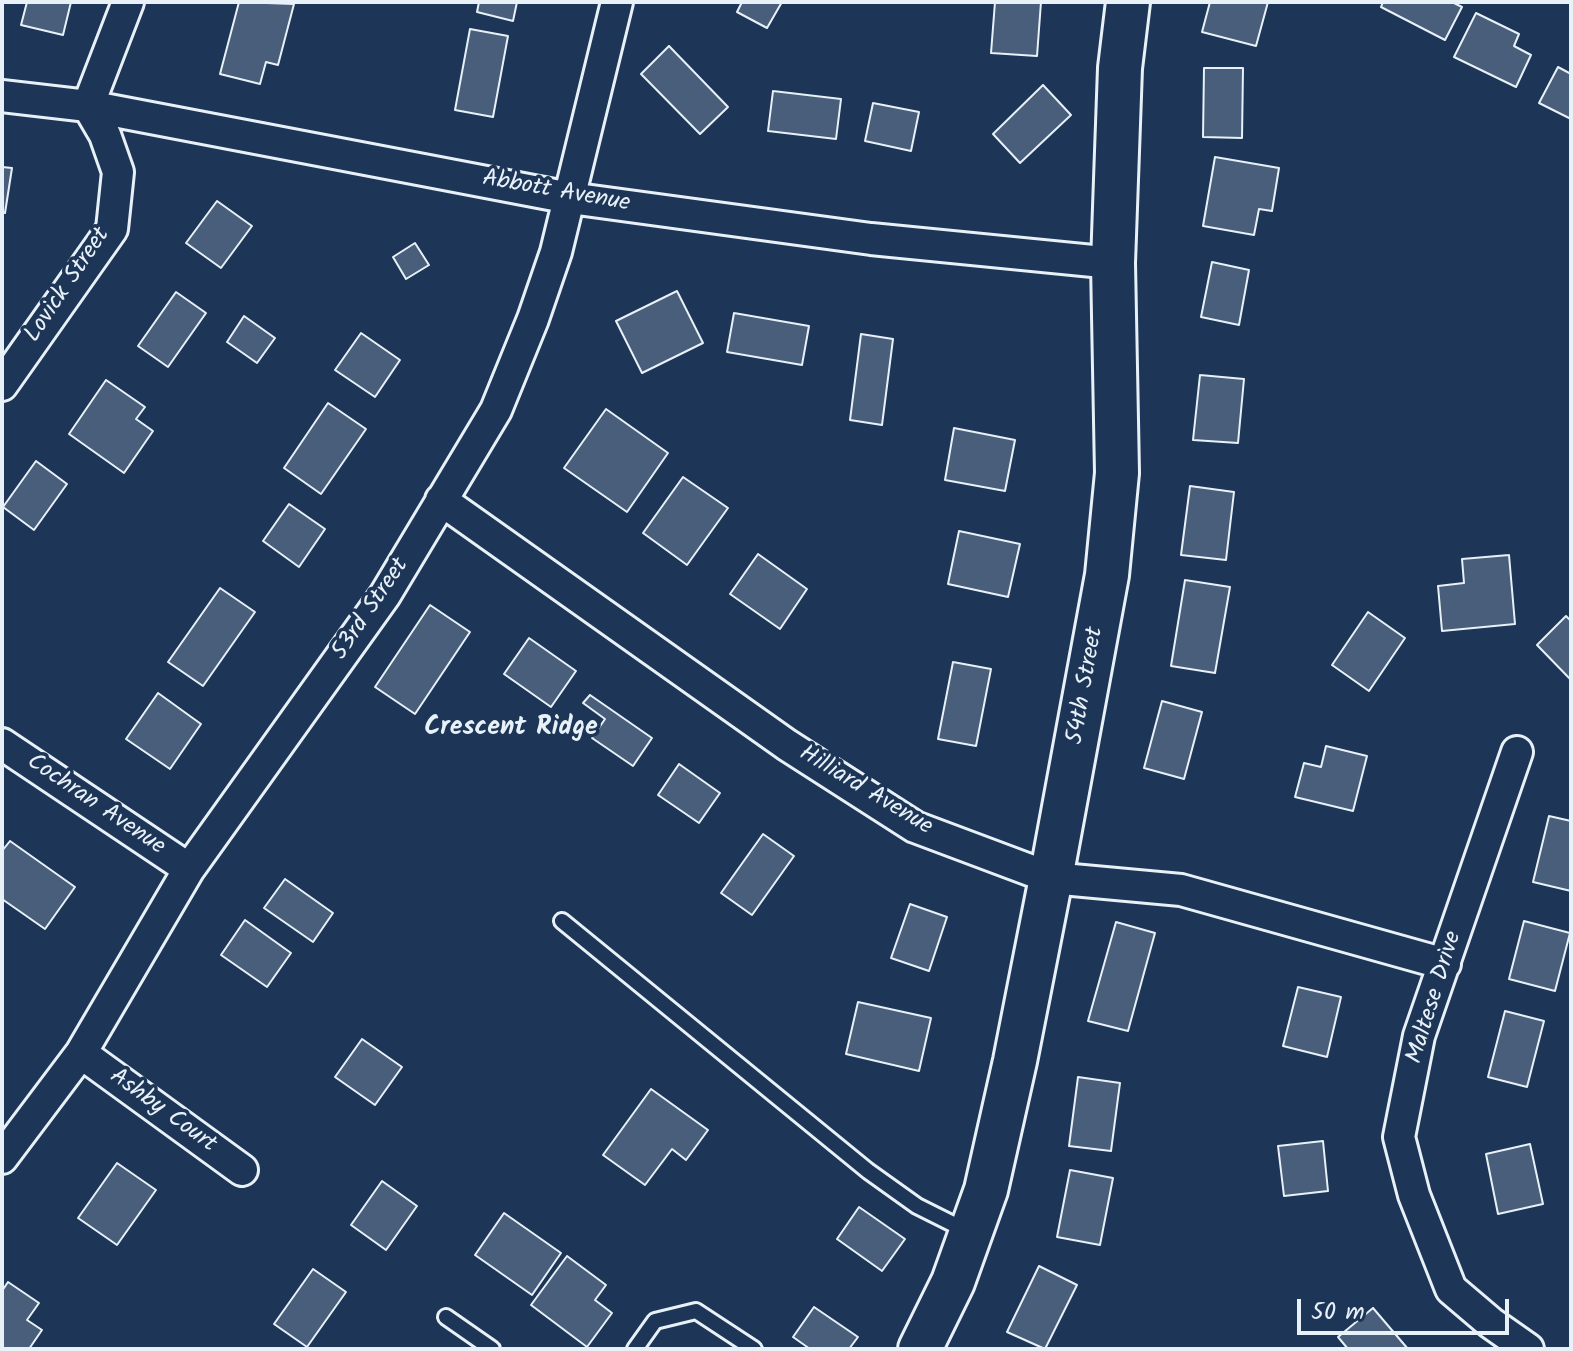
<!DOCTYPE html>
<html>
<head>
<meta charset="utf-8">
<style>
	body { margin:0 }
	#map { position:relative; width:1573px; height:1351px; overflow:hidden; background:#1d3557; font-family:Kalam,sans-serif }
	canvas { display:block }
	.frame { position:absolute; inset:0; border:4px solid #e8f1f8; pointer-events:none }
	.scale { position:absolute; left:1297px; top:1299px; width:212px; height:36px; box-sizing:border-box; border:4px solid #e8f1f8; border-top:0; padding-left:10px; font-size:24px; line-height:28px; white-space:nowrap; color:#e8f1f8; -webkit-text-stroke:6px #1d3557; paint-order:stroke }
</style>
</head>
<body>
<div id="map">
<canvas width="1573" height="1351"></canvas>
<div class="frame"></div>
<div class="scale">50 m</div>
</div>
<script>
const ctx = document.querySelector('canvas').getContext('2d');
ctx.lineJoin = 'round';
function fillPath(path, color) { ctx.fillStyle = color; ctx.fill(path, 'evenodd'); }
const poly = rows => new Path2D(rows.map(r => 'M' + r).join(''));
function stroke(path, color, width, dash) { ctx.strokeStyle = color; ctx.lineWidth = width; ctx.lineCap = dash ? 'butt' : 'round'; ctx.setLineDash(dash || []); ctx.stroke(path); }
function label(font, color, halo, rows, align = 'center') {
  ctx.font = font + ' Kalam,sans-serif'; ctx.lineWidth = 7; ctx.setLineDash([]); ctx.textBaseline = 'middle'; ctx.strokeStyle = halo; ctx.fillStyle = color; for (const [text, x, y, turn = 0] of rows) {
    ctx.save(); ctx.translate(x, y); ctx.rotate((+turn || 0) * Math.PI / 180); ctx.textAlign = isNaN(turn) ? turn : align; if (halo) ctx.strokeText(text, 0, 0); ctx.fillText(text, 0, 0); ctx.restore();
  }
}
const building = poly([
	[27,2,71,2,63,35,21,25,27,2],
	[239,2,294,4,278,65,266,62,260,84,220,74,239,2],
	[479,2,517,2,513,21,477,12,479,2],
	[742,2,782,2,767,28,737,12,742,2],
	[995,2,1041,2,1037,56,991,53,995,2],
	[1210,2,1268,2,1256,46,1202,32,1210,2],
	[1383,2,1452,2,1462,7,1445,40,1381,7,1383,2],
	[1476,13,1519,34,1514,46,1531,55,1516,87,1454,57,1476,13],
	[470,29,508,36,493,117,455,110,470,29],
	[669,46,728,107,700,134,641,74,669,46],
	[1558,67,1571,74,1571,119,1539,103,1558,67],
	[1204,68,1243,68,1242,138,1203,137,1204,68],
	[1043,85,1071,115,1020,163,993,134,1043,85],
	[773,91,841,99,836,139,768,131,773,91],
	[873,103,919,112,911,151,865,141,873,103],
	[1215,157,1279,168,1272,211,1259,209,1254,235,1203,226,1215,157],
	[2,167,12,168,5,213,2,212,2,167],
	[217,201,252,226,221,268,186,243,217,201],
	[415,243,429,265,406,279,393,257,415,243],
	[1212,262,1249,270,1239,325,1201,317,1212,262],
	[677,291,703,343,642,373,616,321,677,291],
	[176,292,206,313,168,367,138,346,176,292],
	[734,313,809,326,802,365,727,352,734,313],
	[244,316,275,338,257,363,227,342,244,316],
	[361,333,400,360,375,397,335,370,361,333],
	[861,334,893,339,882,425,850,420,861,334],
	[1200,375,1244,379,1238,443,1193,440,1200,375],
	[106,380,145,407,136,419,153,431,124,473,69,434,106,380],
	[328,403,366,429,321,494,284,468,328,403],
	[606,409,668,453,627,512,564,468,606,409],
	[954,428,1015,440,1005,491,945,480,954,428],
	[36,461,67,484,34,530,3,507,36,461],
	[683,477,728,508,687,565,643,533,683,477],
	[1190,486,1234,492,1226,560,1181,555,1190,486],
	[289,504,325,529,299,567,263,541,289,504],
	[959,531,1020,544,1008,597,948,584,959,531],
	[758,554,807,589,780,629,730,594,758,554],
	[1509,555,1515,624,1442,631,1438,586,1464,583,1462,559,1509,555],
	[1185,580,1230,587,1215,673,1171,666,1185,580],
	[220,588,255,612,203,686,168,662,220,588],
	[430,605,470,632,415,714,375,687,430,605],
	[1368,612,1405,638,1369,691,1332,665,1368,612],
	[1566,616,1571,621,1571,680,1537,645,1566,616],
	[529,638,576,671,551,707,504,674,529,638],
	[953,662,991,669,976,746,938,739,953,662],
	[158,693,201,724,170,769,126,739,158,693],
	[590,695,652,738,633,766,592,738,605,719,583,703,590,695],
	[1162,701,1202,712,1184,779,1144,768,1162,701],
	[1326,746,1367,756,1353,811,1295,797,1304,763,1321,767,1326,746],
	[679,764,720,793,699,823,658,795,679,764],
	[1549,816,1571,821,1571,891,1533,882,1549,816],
	[763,834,794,856,752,915,721,893,763,834],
	[10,841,75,887,45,929,2,899,2,851,10,841],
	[285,879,333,913,313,942,264,908,285,879],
	[910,904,947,917,929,971,891,958,910,904],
	[245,920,291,953,267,987,221,955,245,920],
	[1524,921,1570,933,1555,991,1509,979,1524,921],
	[1116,922,1155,933,1128,1031,1088,1021,1116,922],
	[1298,987,1341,997,1327,1057,1283,1046,1298,987],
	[858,1002,931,1018,919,1071,846,1054,858,1002],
	[1505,1011,1544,1021,1527,1087,1488,1077,1505,1011],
	[362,1039,402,1067,375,1105,335,1077,362,1039],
	[1078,1077,1120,1083,1111,1151,1069,1146,1078,1077],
	[651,1089,708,1130,686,1160,672,1149,645,1185,603,1155,651,1089],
	[1323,1141,1328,1191,1284,1196,1278,1146,1323,1141],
	[1530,1144,1543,1204,1498,1214,1486,1154,1530,1144],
	[117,1163,156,1190,117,1245,78,1218,117,1163],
	[1070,1170,1113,1178,1100,1245,1057,1237,1070,1170],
	[382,1181,417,1206,386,1250,351,1225,382,1181],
	[859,1207,905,1239,882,1271,837,1239,859,1207],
	[504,1213,561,1253,532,1295,475,1255,504,1213],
	[567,1256,606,1285,595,1300,612,1313,587,1347,531,1305,567,1256],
	[1039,1266,1077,1285,1045,1349,1007,1332,1039,1266],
	[313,1269,346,1292,307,1347,274,1324,313,1269],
	[8,1282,39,1303,27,1320,42,1330,29,1349,2,1349,2,1291,8,1282],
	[814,1307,858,1337,849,1349,810,1349,793,1337,814,1307],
	[1373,1308,1408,1349,1348,1349,1338,1337,1373,1308]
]);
fillPath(building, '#495e7a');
stroke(building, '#e8f1f8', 2);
const lane = poly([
	[562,921,868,1171,917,1206,967,1231],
	[446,1317,492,1349],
	[635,1349,655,1321,696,1311,754,1349]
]);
const street = poly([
	[2,96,88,106,570,198,871,239,1113,263],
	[2,385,112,229,118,172,105,135,88,106,128,2],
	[441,500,787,745,915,827,1051,878,1181,890,1445,964],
	[2,744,189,869],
	[1517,752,1419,1036,1399,1137,1414,1195,1451,1289,1491,1323,1528,1349],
	[81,1053,242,1170],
	[2,1158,81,1053,189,869,385,595,496,410,533,319,556,252,617,2]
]);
const secondary = poly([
	[920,1349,953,1282,986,1190,1015,1061,1051,878,1107,575,1117,473,1113,263,1120,68,1128,2]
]);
stroke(lane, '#e8f1f8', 20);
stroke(street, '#e8f1f8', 36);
stroke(secondary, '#e8f1f8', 48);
stroke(lane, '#1d3557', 14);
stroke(street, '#1d3557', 30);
stroke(secondary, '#1d3557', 42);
label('24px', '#e8f1f8', '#1d3557', [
	["Abbott Avenue",556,193,10],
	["Lovick Street",69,286,-56],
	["53rd Street",372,610,-56],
	["54th Street",1087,686,-80],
	["Hilliard Avenue",865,792,31],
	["Cochran Avenue",95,806,34],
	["Maltese Drive",1436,998,-73],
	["Ashby Court",162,1112,36]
]);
label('bold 26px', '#e8f1f8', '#1d3557', [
	["Crescent Ridge",511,730]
]);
</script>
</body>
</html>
